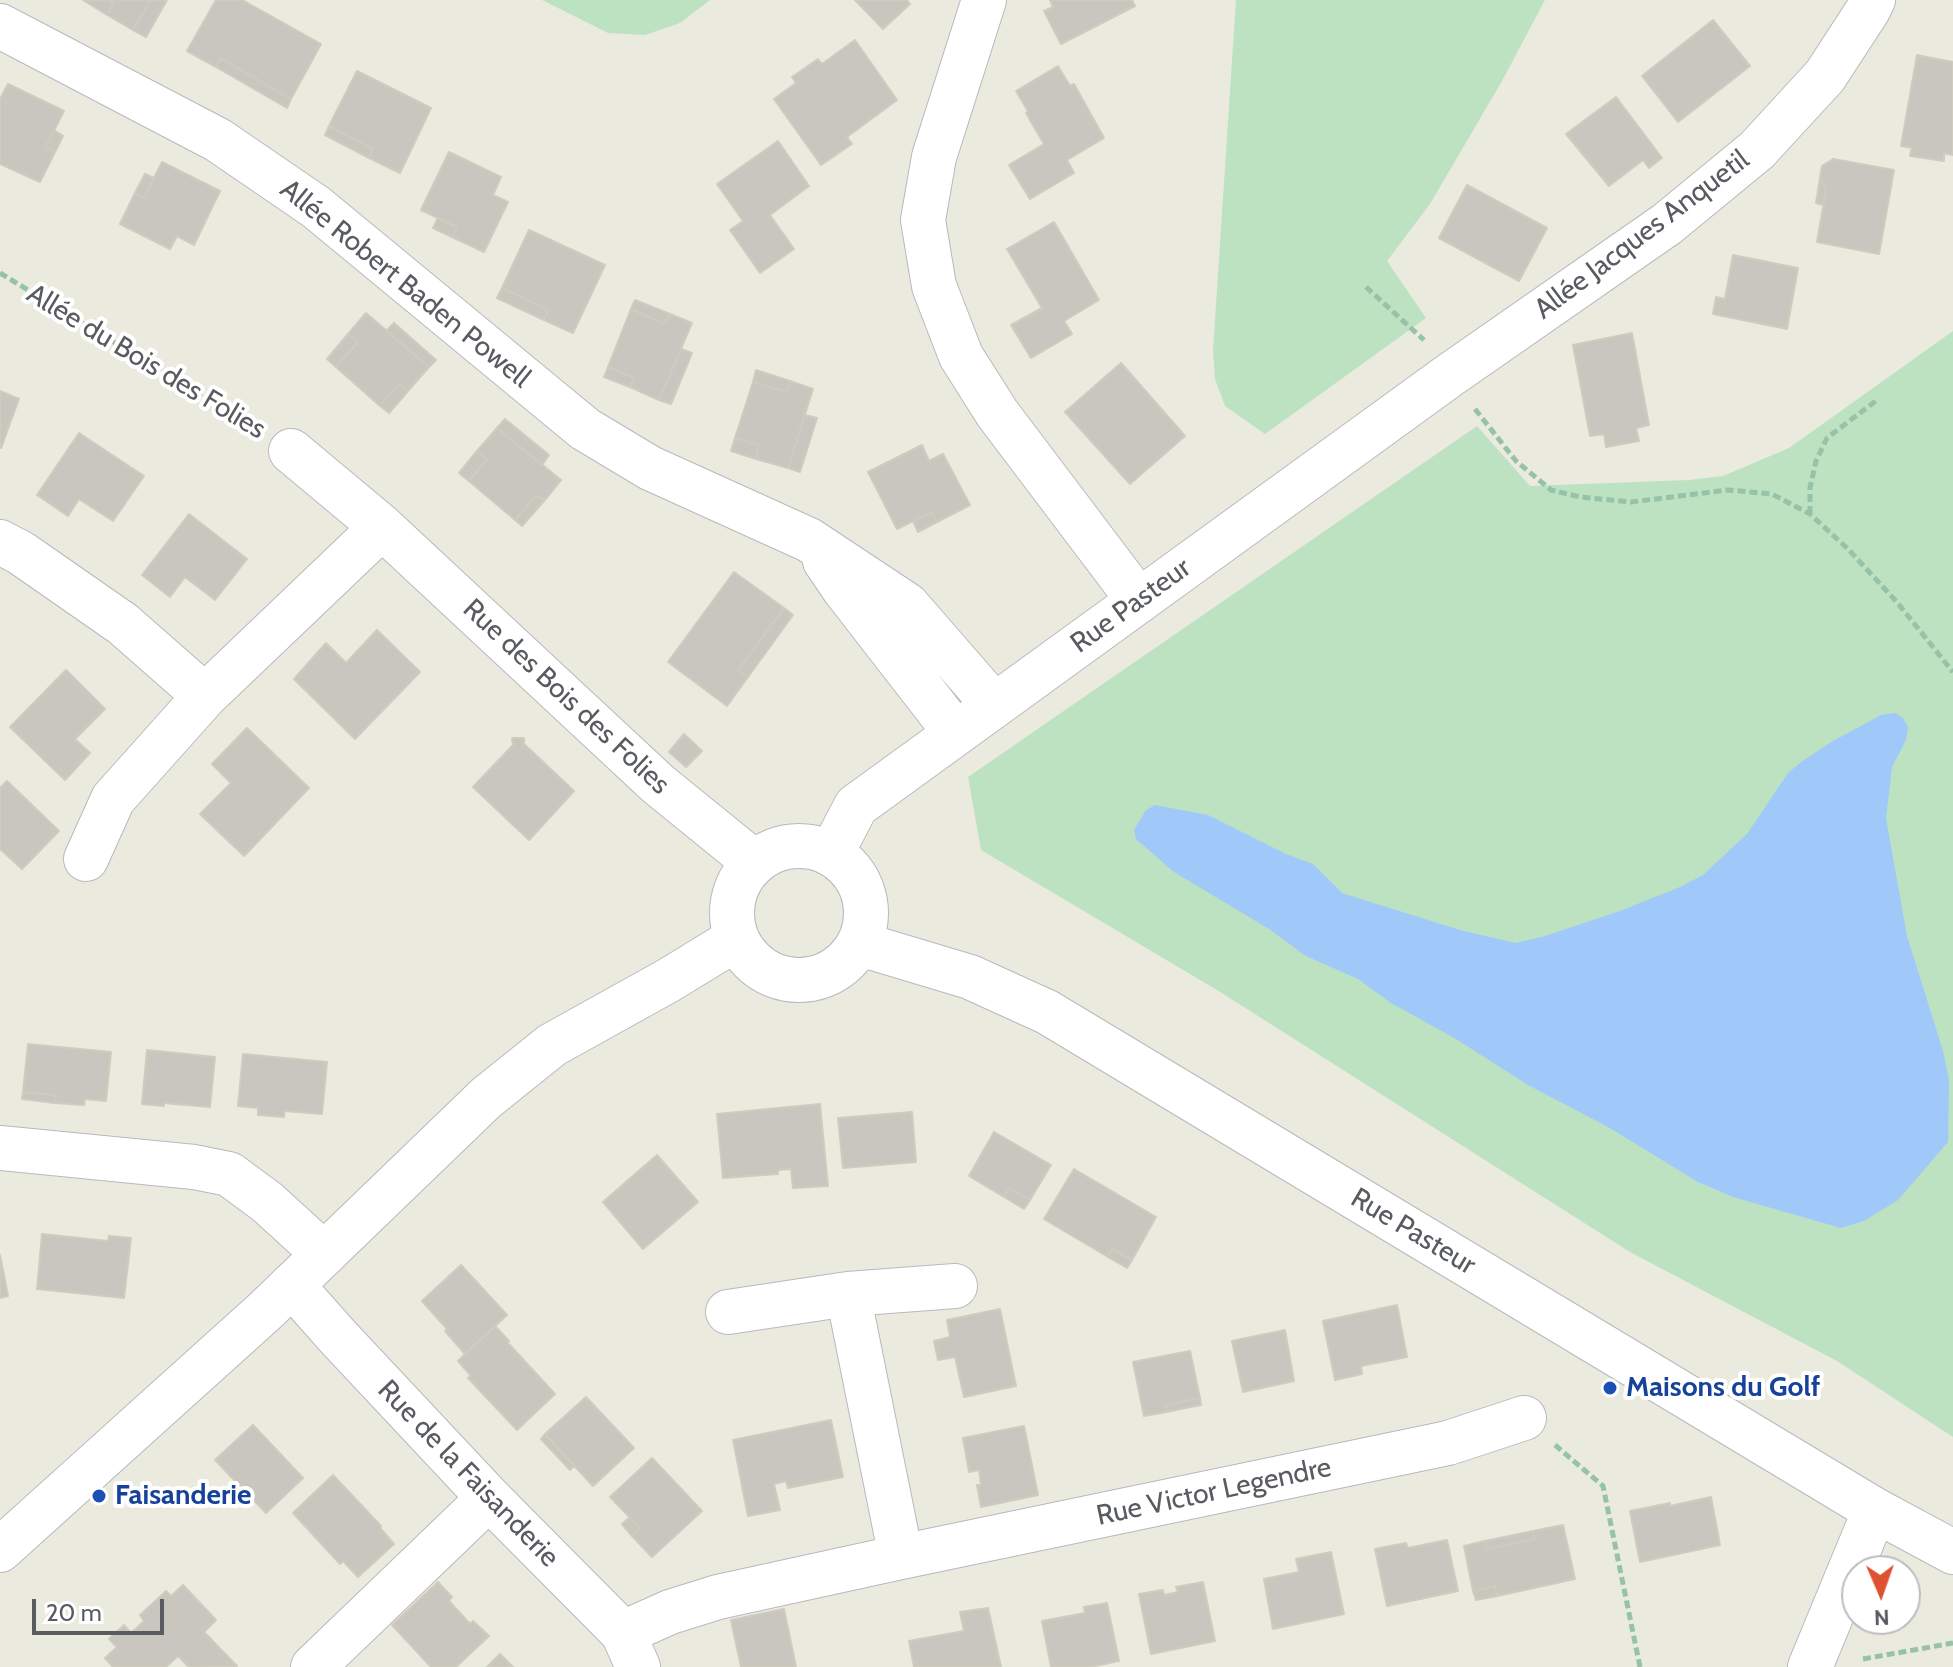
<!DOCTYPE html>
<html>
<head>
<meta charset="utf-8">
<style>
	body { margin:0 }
	#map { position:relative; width:1953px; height:1667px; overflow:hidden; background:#ebeadf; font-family:Cabin,sans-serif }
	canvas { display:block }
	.north { position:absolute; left:1841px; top:1555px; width:80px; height:80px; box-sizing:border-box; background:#fff; border:2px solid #bcbdbf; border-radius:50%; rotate:178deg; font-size:22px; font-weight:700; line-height:32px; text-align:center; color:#585b60 }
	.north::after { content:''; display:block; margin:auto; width:28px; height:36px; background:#df5231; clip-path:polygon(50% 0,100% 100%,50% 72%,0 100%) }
	.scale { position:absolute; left:32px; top:1599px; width:132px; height:36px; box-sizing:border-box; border:4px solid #585b60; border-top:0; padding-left:10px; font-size:24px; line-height:28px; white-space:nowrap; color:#585b60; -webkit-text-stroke:6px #fff; paint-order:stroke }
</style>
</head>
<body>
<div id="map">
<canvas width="1953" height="1667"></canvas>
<div class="north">N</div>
<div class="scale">20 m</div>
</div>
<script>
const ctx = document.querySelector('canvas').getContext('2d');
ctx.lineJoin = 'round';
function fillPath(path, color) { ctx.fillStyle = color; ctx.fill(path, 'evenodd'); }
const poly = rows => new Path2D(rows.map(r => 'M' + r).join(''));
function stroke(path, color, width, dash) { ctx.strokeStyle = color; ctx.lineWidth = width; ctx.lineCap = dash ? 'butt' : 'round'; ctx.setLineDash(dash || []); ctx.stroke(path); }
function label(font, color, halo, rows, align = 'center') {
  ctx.font = font + ' Cabin,sans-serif'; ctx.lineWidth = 8; ctx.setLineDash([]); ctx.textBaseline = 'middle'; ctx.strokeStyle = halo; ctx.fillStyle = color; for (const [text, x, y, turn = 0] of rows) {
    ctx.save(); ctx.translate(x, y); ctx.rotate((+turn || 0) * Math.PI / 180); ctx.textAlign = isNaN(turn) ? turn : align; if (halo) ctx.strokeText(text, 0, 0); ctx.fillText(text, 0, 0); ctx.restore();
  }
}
fillPath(poly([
	[542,0,710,0,680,23,645,35,608,33],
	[1236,0,1545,0,1502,81,1430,204,1387,261,1426,318,1265,434,1225,406,1215,379,1213,350],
	[1953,331,1953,1437,1837,1361,1630,1252,1217,990,981,850,968,777,1477,426,1530,486,1689,480,1723,476,1789,448]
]), '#bce2c1');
fillPath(poly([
	[1895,713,1903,718,1908,727,1906,740,1892,767,1886,818,1907,936,1943,1051,1949,1080,1948,1142,1898,1200,1864,1221,1841,1228,1733,1197,1698,1182,1608,1127,1528,1085,1456,1039,1391,1003,1358,979,1306,956,1269,929,1174,872,1136,839,1134,830,1146,810,1155,805,1208,815,1286,854,1313,864,1342,893,1460,930,1515,943,1542,937,1620,911,1680,887,1703,875,1747,834,1788,773,1801,762,1833,741,1881,715]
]), '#a0c9fa');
const building = poly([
	[83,0,109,0,114,3,107,15,83,0],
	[109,0,151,0,133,30,107,15,114,3,109,0],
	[151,0,167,0,146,37,133,30,151,0],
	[216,0,242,0,321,44,291,99,220,58,216,67,187,51,216,0],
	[855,0,907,0,910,4,883,29,855,0],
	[1050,0,1132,0,1135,6,1061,44,1044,11,1053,7,1050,0],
	[1713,20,1750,66,1678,122,1642,76,1713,20],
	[855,40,897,100,847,137,852,144,821,165,774,99,796,83,792,77,818,59,822,64,855,40],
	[1917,55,1953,62,1953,155,1944,153,1944,161,1910,156,1912,148,1901,146,1917,55],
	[220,58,291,99,287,108,216,67,220,58],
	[1058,66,1070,86,1074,84,1104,138,1067,160,1074,173,1030,199,1009,165,1044,144,1026,113,1028,111,1016,91,1058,66],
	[357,71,431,108,400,173,369,158,373,149,329,126,357,71],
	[8,84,64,111,45,148,55,152,40,182,0,164,0,99,8,84],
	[1616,97,1662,158,1649,168,1643,160,1609,186,1566,134,1616,97],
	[329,126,373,149,369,158,325,135,329,126],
	[54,130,63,136,55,152,45,148,54,130],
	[778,141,809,186,770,215,794,249,760,273,730,230,743,221,717,184,778,141],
	[449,152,501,177,493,195,508,202,484,252,452,237,457,227,421,210,449,152],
	[1833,159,1894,170,1879,254,1817,242,1826,190,1820,178,1822,166,1833,159],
	[162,162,220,191,194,245,177,236,170,249,120,224,135,193,144,198,162,162],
	[145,174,154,178,144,198,135,193,145,174],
	[1820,178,1826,190,1823,205,1816,203,1820,178],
	[1467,185,1547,228,1519,281,1439,238,1467,185],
	[438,218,457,227,452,237,433,228,438,218],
	[1054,222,1099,300,1064,321,1072,334,1031,358,1011,325,1042,308,1007,249,1054,222],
	[529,230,605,265,573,333,544,320,548,310,502,288,529,230],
	[1733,255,1798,268,1787,329,1713,314,1716,297,1725,299,1733,255],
	[502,288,548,310,544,320,497,298,502,288],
	[635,300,670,314,665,324,631,309,635,300],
	[631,309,665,324,670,314,692,323,659,400,630,387,634,378,608,367,631,309],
	[366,313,429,367,408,391,399,384,380,406,336,367,358,342,348,334,366,313],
	[394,323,436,360,429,367,386,331,394,323],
	[1632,333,1649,425,1636,428,1639,441,1606,447,1604,434,1590,436,1573,345,1632,333],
	[348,334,358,342,336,367,327,359,348,334],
	[681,349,692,353,671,404,659,400,681,349],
	[1121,363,1185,436,1130,484,1065,412,1121,363],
	[608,367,634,378,630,387,604,377,608,367],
	[756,370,790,381,787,392,753,382,756,370],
	[790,381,813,389,788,468,756,459,759,445,735,438,753,382,787,392,790,381],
	[399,384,408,391,389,413,380,406,399,384],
	[0,391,19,399,1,448,0,448,0,391],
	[805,415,817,418,800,472,788,468,805,415],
	[505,419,549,455,542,465,497,428,505,419],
	[497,428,561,480,544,501,536,495,515,520,469,481,487,459,477,451,497,428],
	[79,433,144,476,113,521,79,499,68,516,37,495,79,433],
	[735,438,759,445,756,459,731,451,735,438],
	[922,445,929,461,943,454,970,505,937,522,931,512,897,529,868,472,922,445],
	[477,451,487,459,469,481,459,473,477,451],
	[536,495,544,501,522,526,515,520,536,495],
	[931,512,937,522,918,532,913,521,931,512],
	[189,514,247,559,215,600,185,577,170,597,142,575,189,514],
	[734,572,784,608,738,670,748,677,727,706,668,662,734,572],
	[784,608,793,615,748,677,738,670,784,608],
	[377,630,420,672,355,739,294,679,326,643,346,663,377,630],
	[66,670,105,709,75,739,90,753,65,780,10,727,66,670],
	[247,728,309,788,244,856,200,814,231,783,212,764,247,728],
	[684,734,702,751,686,767,669,752,684,734],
	[512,738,524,738,524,744,574,791,529,840,473,787,513,745,512,738],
	[7,781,59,831,22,869,0,849,0,788,7,781],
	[28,1044,111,1052,106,1101,85,1099,84,1105,55,1103,56,1095,23,1092,28,1044],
	[147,1050,215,1057,210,1107,164,1103,164,1106,142,1104,147,1050],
	[243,1054,327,1062,322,1114,284,1111,284,1117,258,1115,258,1108,238,1106,243,1054],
	[23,1092,56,1095,55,1103,22,1099,23,1092],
	[820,1104,828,1186,793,1188,791,1169,778,1170,778,1174,723,1178,717,1114,820,1104],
	[912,1112,916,1162,843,1168,838,1118,912,1112],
	[994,1132,1051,1165,1030,1200,1009,1188,1004,1197,969,1176,994,1132],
	[657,1155,698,1202,643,1249,603,1202,657,1155],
	[1074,1169,1156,1217,1132,1260,1112,1249,1108,1257,1044,1219,1074,1169],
	[1009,1188,1030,1200,1024,1209,1004,1197,1009,1188],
	[42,1234,108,1241,109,1236,131,1238,124,1298,37,1289,42,1234],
	[1112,1249,1132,1260,1127,1268,1108,1257,1112,1249],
	[0,1255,8,1296,0,1298,0,1255],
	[461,1265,507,1315,465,1354,445,1331,448,1330,422,1301,461,1265],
	[1397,1305,1407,1357,1361,1366,1362,1374,1335,1380,1323,1321,1397,1305],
	[1000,1309,1016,1386,964,1397,955,1357,938,1360,934,1341,950,1337,947,1320,1000,1309],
	[495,1326,509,1341,507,1342,555,1394,517,1430,468,1378,471,1376,458,1361,495,1326],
	[1285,1330,1294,1381,1243,1392,1232,1341,1285,1330],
	[1190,1351,1200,1398,1165,1405,1166,1412,1144,1416,1133,1362,1190,1351],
	[586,1397,634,1448,593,1486,545,1434,586,1397],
	[1200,1398,1201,1405,1166,1412,1165,1405,1200,1398],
	[831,1420,843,1477,788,1488,786,1481,774,1484,780,1510,748,1516,733,1440,831,1420],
	[253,1425,303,1478,266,1513,215,1460,253,1425],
	[1024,1426,1038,1495,981,1507,977,1485,981,1485,979,1470,969,1472,963,1438,1024,1426],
	[545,1434,574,1466,570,1470,541,1439,545,1434],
	[652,1458,702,1511,652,1557,632,1536,640,1528,610,1497,652,1458],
	[333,1475,381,1526,380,1528,394,1544,358,1577,343,1561,340,1564,293,1513,333,1475],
	[1711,1497,1720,1545,1640,1562,1630,1511,1670,1503,1670,1506,1711,1497],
	[630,1517,640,1528,632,1536,622,1524,630,1517],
	[1563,1525,1575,1579,1497,1596,1495,1586,1473,1591,1464,1546,1485,1541,1486,1549,1535,1539,1533,1531,1563,1525],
	[1533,1531,1535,1539,1486,1549,1485,1541,1533,1531],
	[1447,1540,1458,1591,1387,1606,1375,1549,1406,1543,1408,1548,1447,1540],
	[1331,1552,1344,1614,1273,1629,1264,1579,1299,1572,1296,1559,1331,1552],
	[438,1582,452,1597,449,1601,470,1624,473,1621,489,1636,456,1667,431,1667,392,1625,438,1582],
	[1203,1582,1215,1641,1151,1654,1139,1594,1163,1590,1164,1595,1178,1592,1176,1587,1203,1582],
	[183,1585,216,1620,204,1632,237,1666,189,1667,178,1656,166,1667,113,1667,105,1658,117,1647,109,1639,124,1625,131,1633,144,1621,140,1615,166,1591,171,1596,183,1585],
	[1495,1586,1497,1596,1476,1600,1473,1591,1495,1586],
	[1107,1603,1119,1661,1090,1667,1051,1667,1042,1621,1085,1613,1084,1607,1107,1603],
	[988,1608,1001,1667,914,1667,909,1641,964,1631,960,1612,988,1608],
	[784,1609,796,1667,741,1667,731,1620,784,1609],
	[500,1654,513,1667,487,1667,500,1654]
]);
fillPath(building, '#c8c6bf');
stroke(building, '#cfccbe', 2);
const minor = poly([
	[984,0,934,157,923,220,934,286,961,356,997,413,1139,601],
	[0,26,218,140,316,207,585,429,650,468,809,540,907,605,994,705],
	[291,451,382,527,658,784,754,862],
	[0,542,21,553,123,624,205,696],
	[825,561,844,589,955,732],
	[831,854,856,806,1450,375,1667,224,1757,150,1825,76,1868,10,1873,0],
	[86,859,113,799,205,696,382,527],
	[0,1148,194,1167,229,1174,267,1202,324,1254],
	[292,1285,338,1337,489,1498,623,1633,638,1667],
	[848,1294,901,1557],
	[728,1312,848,1294,955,1286],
	[623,1633,670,1612,718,1597,901,1557,1448,1443,1524,1418],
	[313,1667,489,1498],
	[1810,1667,1875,1510]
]);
const tertiary = poly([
	'732 913a67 67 0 1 1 134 0a67 67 0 1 1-134 0Z',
	[860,944,970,977,1047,1012,1875,1510,1953,1552],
	[0,1550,265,1311,486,1098,552,1045,669,980,736,939]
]);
stroke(minor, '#b7b9be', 46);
stroke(tertiary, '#b7b9be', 46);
stroke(poly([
	[0,273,256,429],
	[1366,287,1424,340],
	[1475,409,1516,461,1551,490,1580,497,1631,502,1728,490,1772,494,1810,514,1848,549,1896,601,1953,672],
	[1810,514,1810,488,1816,461,1827,438,1877,400],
	[1555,1445,1603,1486,1640,1667],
	[1863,1659,1953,1643]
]), '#96c2a7', 5, [8, 4]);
stroke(minor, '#fff', 44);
stroke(tertiary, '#fff', 44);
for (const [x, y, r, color] of [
	[1610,1388,8,"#1a4fb4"],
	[99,1496,8,"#1a4fb4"]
]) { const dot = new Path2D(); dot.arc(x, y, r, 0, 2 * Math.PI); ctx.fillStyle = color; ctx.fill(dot); stroke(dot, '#fff', 3); }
label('28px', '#585b60', '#fff', [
	["Allée Jacques Anquetil",1642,235,-37],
	["Allée Robert Baden Powell",405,284,39],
	["Allée du Bois des Folies",146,362,31],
	["Rue Pasteur",1131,606,-36],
	["Rue des Bois des Folies",566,697,43],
	["Rue Pasteur",1413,1232,31],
	["Rue de la Faisanderie",468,1474,46],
	["Rue Victor Legendre",1214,1492,-12]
]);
label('bold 28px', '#164399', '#fff', [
	["Maisons du Golf",1626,1388],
	["Faisanderie",115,1496]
], 'left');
</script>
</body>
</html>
